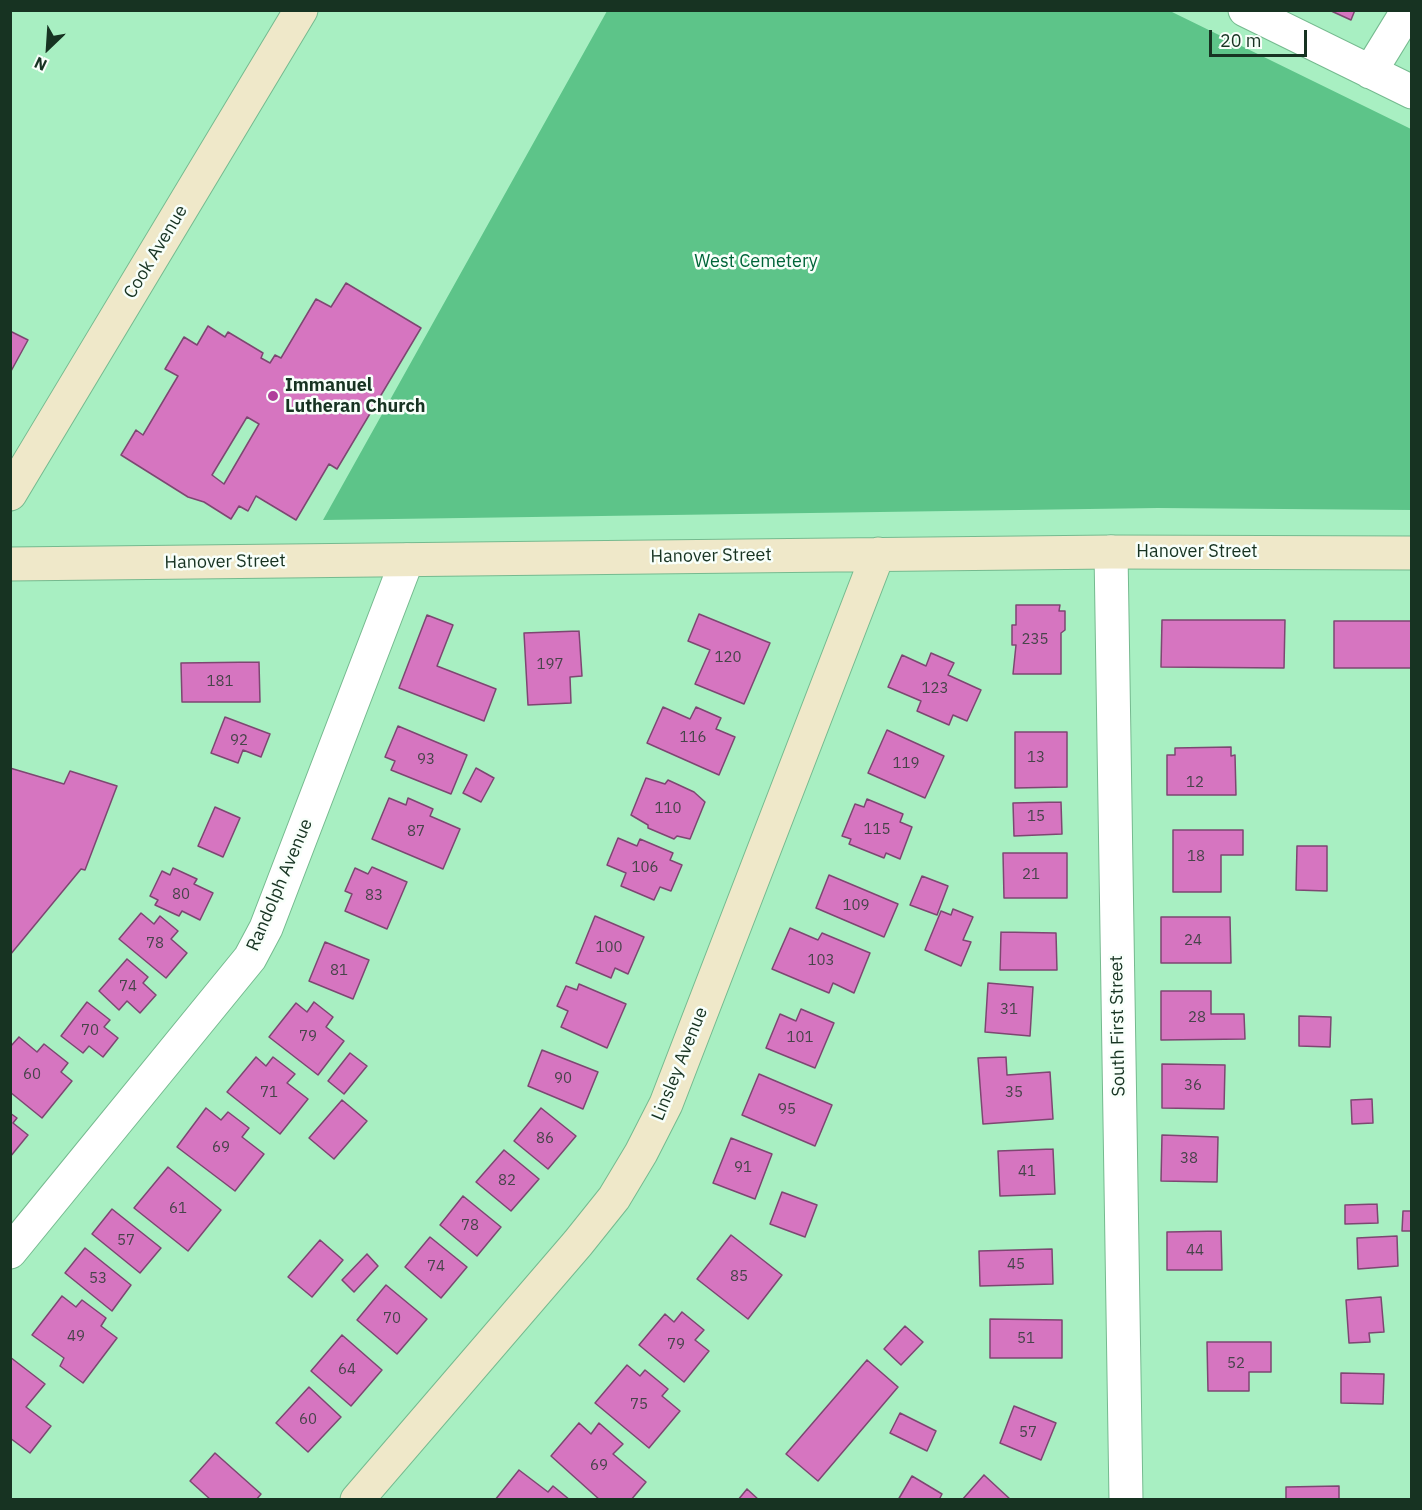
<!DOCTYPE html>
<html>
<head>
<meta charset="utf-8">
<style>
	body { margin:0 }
	#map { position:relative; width:1422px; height:1510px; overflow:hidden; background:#a8efc2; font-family:"IBM Plex Sans",sans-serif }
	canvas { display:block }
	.frame { position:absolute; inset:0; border:12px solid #173322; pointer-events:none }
	.north { position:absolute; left:18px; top:18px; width:60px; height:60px; -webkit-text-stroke:4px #f8fffa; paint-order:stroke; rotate:205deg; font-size:16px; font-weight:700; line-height:24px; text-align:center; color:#173322 }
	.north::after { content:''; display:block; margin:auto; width:21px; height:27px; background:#173322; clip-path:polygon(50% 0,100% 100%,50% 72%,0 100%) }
	.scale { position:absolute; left:1209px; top:30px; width:98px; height:27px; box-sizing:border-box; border:3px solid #173322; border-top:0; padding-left:8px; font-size:18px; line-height:21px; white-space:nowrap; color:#173322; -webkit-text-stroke:4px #f8fffa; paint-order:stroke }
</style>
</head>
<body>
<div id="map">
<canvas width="1422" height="1510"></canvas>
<div class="frame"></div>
<div class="north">N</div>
<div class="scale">20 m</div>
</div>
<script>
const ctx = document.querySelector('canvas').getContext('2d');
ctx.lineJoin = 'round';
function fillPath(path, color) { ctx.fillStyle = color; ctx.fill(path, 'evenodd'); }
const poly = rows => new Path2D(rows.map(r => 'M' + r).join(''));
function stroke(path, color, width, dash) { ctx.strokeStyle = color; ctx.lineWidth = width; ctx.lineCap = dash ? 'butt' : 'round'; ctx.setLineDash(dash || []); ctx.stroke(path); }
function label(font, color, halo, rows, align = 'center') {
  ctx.font = font + ' "IBM Plex Sans",sans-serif'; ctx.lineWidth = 5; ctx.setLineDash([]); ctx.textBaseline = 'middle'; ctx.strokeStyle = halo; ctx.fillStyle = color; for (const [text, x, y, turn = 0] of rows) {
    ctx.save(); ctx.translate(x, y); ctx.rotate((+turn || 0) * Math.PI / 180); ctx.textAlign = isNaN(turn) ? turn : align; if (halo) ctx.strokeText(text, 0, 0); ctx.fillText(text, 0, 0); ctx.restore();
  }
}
fillPath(poly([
	[607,11,1170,11,1411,129,1411,510,1158,508,323,520]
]), '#5dc489');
const building = poly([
	[1329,10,1355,10,1351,20,1329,10],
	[346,283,421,328,337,469,329,464,296,520,256,496,248,511,239,506,231,519,204,502,188,497,121,455,136,430,143,435,178,376,165,369,184,337,197,345,208,326,225,337,228,332,263,353,261,358,270,363,275,355,281,358,316,299,331,307,346,283],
	[247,417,259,424,224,484,212,475,247,417],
	[10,331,28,340,10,373,10,331],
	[1016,605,1060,605,1059,611,1065,611,1065,630,1061,633,1061,674,1013,674,1016,645,1012,645,1012,625,1016,625,1016,605],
	[699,614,770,643,744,704,695,684,710,650,688,641,699,614],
	[427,615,453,625,437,666,496,689,484,721,399,688,427,615],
	[1162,620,1285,620,1284,668,1161,667,1162,620],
	[1334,621,1412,621,1412,668,1334,668,1334,621],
	[579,631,582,676,570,677,571,703,528,705,524,633,579,631],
	[931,653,954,663,948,675,981,690,967,721,953,715,949,725,917,711,921,701,888,687,902,655,926,666,931,653],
	[259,662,260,702,182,702,181,663,259,662],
	[663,707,690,719,696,707,721,718,716,729,735,737,719,775,647,743,663,707],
	[225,717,270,734,261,757,243,750,238,763,211,753,225,717],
	[398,726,467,755,451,794,391,770,395,761,385,757,398,726],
	[887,730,944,756,925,798,868,773,887,730],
	[1015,732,1067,732,1067,787,1015,788,1015,732],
	[1231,747,1231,756,1235,755,1236,795,1167,795,1167,755,1175,755,1175,748,1231,747],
	[10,768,64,784,70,771,117,786,85,870,81,869,10,955,10,768],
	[476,768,494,778,481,802,463,793,476,768],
	[646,778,665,784,668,780,694,792,705,802,690,839,677,836,674,839,648,828,648,825,631,815,646,778],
	[389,798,406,805,408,798,433,809,430,816,460,829,443,869,372,839,389,798],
	[867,799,903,814,900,822,912,827,900,859,886,853,884,858,849,844,851,839,842,836,855,804,864,807,867,799],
	[1061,802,1062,834,1014,836,1013,803,1061,802],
	[215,807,240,818,223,857,198,846,215,807],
	[1173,830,1243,830,1243,855,1221,855,1221,892,1173,892,1173,830],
	[618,838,637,846,640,839,673,853,670,860,682,865,671,891,660,887,654,900,621,886,626,873,607,865,618,838],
	[1297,846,1327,846,1327,891,1296,890,1297,846],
	[1003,853,1067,853,1067,898,1004,898,1003,853],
	[372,867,407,882,387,929,345,911,352,894,345,891,355,868,368,874,372,867],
	[173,868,197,879,194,884,213,893,200,920,182,911,179,916,155,905,158,900,150,896,162,871,170,875,173,868],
	[829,875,898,904,884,937,816,908,829,875],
	[922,876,948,886,937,915,910,905,922,876],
	[953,909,973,917,963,940,971,942,961,966,925,950,941,911,951,915,953,909],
	[141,913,154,924,160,916,178,931,171,939,187,953,166,978,119,939,141,913],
	[595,916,644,937,628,974,615,968,611,978,576,963,595,916],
	[1161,917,1230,917,1231,963,1161,963,1161,917],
	[790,928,818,940,822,933,870,953,854,993,833,983,829,993,772,969,790,928],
	[1001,932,1056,933,1057,970,1000,970,1001,932],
	[325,942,369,960,353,999,309,981,325,942],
	[127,959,148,977,143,983,156,995,140,1013,127,1001,119,1010,99,991,127,959],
	[988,983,1033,987,1030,1036,985,1032,988,983],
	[579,984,626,1004,607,1048,561,1027,568,1011,557,1006,566,986,577,990,579,984],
	[1161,991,1211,991,1211,1014,1244,1014,1245,1039,1161,1040,1161,991],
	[87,1002,110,1020,104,1027,118,1038,103,1057,89,1046,83,1053,61,1036,87,1002],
	[314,1002,333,1017,326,1027,344,1041,318,1075,269,1037,296,1003,307,1012,314,1002],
	[801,1009,834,1023,815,1068,766,1048,780,1014,796,1021,801,1009],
	[1299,1016,1331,1017,1330,1047,1299,1046,1299,1016],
	[19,1037,37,1052,44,1044,68,1063,61,1072,72,1081,42,1118,10,1092,10,1047,19,1037],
	[542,1050,598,1072,583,1109,528,1086,542,1050],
	[350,1053,367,1066,344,1094,328,1081,350,1053],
	[256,1057,266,1066,273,1057,295,1074,287,1083,308,1099,280,1134,227,1092,256,1057],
	[1006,1057,1007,1075,1050,1072,1053,1119,983,1124,978,1058,1006,1057],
	[1162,1064,1225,1065,1224,1109,1162,1108,1162,1064],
	[759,1074,832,1105,815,1146,742,1115,759,1074],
	[1372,1099,1373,1123,1352,1124,1351,1100,1372,1099],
	[342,1100,367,1121,334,1159,309,1138,342,1100],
	[206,1108,221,1120,228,1112,249,1128,242,1137,264,1154,235,1191,177,1147,206,1108],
	[541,1108,576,1136,548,1169,514,1141,541,1108],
	[10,1113,17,1118,13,1123,28,1135,10,1157,10,1113],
	[1162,1135,1218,1137,1217,1182,1161,1181,1162,1135],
	[731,1138,772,1154,755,1199,713,1183,731,1138],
	[1053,1149,1055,1194,1000,1196,998,1151,1053,1149],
	[504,1150,539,1179,511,1211,476,1182,504,1150],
	[168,1167,221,1210,188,1251,134,1208,168,1167],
	[782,1192,817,1205,805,1237,770,1224,782,1192],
	[463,1196,501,1227,477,1256,440,1225,463,1196],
	[1377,1204,1378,1223,1345,1224,1345,1205,1377,1204],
	[112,1209,161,1248,140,1273,92,1234,112,1209],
	[1403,1211,1412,1211,1412,1231,1402,1231,1403,1211],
	[1221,1231,1222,1270,1167,1270,1167,1232,1221,1231],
	[731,1235,782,1275,748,1319,697,1279,731,1235],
	[1397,1236,1398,1266,1358,1269,1357,1238,1397,1236],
	[430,1237,467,1267,441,1298,405,1267,430,1237],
	[320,1240,343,1260,312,1297,288,1277,320,1240],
	[85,1248,131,1285,112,1311,65,1273,85,1248],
	[1052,1249,1053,1284,980,1286,979,1251,1052,1249],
	[367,1254,378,1266,354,1292,342,1280,367,1254],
	[386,1285,427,1319,397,1354,357,1320,386,1285],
	[62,1296,76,1307,82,1300,106,1318,101,1326,117,1338,83,1383,60,1366,64,1358,32,1335,62,1296],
	[1381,1297,1384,1332,1369,1333,1370,1342,1349,1343,1346,1300,1381,1297],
	[682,1312,704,1330,695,1340,709,1351,684,1382,639,1345,665,1314,674,1322,682,1312],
	[990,1319,1062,1320,1062,1358,990,1358,990,1319],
	[905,1326,923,1342,901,1365,884,1349,905,1326],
	[342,1335,382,1370,351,1406,311,1371,342,1335],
	[1207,1342,1271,1342,1271,1372,1249,1372,1249,1391,1208,1391,1207,1342],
	[10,1357,45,1384,26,1407,51,1426,30,1453,10,1438,10,1357],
	[867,1360,898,1387,818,1481,786,1454,867,1360],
	[627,1365,640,1376,645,1370,668,1389,662,1396,680,1411,649,1448,595,1403,627,1365],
	[1341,1373,1384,1374,1383,1404,1341,1403,1341,1373],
	[309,1387,341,1417,308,1452,276,1423,309,1387],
	[1014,1406,1056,1423,1041,1460,1000,1443,1014,1406],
	[900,1413,936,1431,927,1451,890,1433,900,1413],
	[579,1423,591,1434,599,1423,623,1444,613,1454,646,1482,631,1500,600,1500,551,1456,579,1423],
	[215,1453,261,1494,256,1500,211,1500,190,1481,215,1453],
	[519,1470,548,1492,553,1486,570,1500,495,1500,519,1470],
	[984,1475,1011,1500,962,1500,984,1475],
	[912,1476,942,1494,939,1500,898,1500,912,1476],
	[1339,1486,1339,1500,1286,1500,1286,1487,1339,1486],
	[747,1489,759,1500,738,1500,747,1489]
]);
fillPath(building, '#d675c0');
stroke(building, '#7d4771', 1.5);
const street = poly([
	[1245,10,1412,92],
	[1370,72,1408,10],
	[1111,552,1126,1500],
	[10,1252,250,958,266,928,407,560]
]);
const secondary = poly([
	[10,494,301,10],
	[10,564,1111,552,1412,553],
	[357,1500,578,1243,614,1198,641,1153,666,1104,878,554]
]);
stroke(street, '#75ba8f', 35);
stroke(secondary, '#75ba8f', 35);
stroke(street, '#fff', 33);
stroke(secondary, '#efe8c9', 33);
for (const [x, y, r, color] of [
	[273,396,6,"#b03f9b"]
]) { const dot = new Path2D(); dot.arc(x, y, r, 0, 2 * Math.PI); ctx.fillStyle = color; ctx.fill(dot); stroke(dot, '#f8fffa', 2); }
label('15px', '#47444a', null, [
	["235",1035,640],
	["120",728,658],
	["197",550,665],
	["181",220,682],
	["123",935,689],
	["116",693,738],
	["92",239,741],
	["13",1036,758],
	["93",426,760],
	["119",906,764],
	["12",1195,783],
	["110",668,809],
	["15",1036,817],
	["115",877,830],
	["87",416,832],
	["18",1196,857],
	["106",645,868],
	["21",1031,875],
	["80",181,895],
	["83",374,896],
	["109",856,906],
	["24",1193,941],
	["78",155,944],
	["100",609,948],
	["103",821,961],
	["81",339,971],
	["74",128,987],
	["31",1009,1010],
	["28",1197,1018],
	["70",90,1031],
	["79",308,1037],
	["101",800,1038],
	["60",32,1075],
	["90",563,1079],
	["36",1193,1086],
	["71",269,1093],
	["35",1014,1093],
	["95",787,1110],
	["86",545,1139],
	["69",221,1148],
	["38",1189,1159],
	["91",743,1168],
	["41",1027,1172],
	["82",507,1181],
	["61",178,1209],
	["78",470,1226],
	["57",126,1241],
	["44",1195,1251],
	["45",1016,1265],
	["74",436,1267],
	["85",739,1277],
	["53",98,1279],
	["70",392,1319],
	["49",76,1337],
	["51",1026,1339],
	["79",676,1345],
	["52",1236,1364],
	["64",347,1370],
	["75",639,1405],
	["60",308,1420],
	["57",1028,1433],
	["69",599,1466]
]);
label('18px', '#173322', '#f8fffa', [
	["Cook Avenue",156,252,-59],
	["Hanover Street",1197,552],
	["Hanover Street",711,556,-1],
	["Hanover Street",225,562,-1],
	["Randolph Avenue",280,885,-67],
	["South First Street",1118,1026,-91],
	["Linsley Avenue",680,1064,-68]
]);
label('18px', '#006539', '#f8fffa', [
	["West Cemetery",756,262]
]);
label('bold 18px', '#173322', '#f8fffa', [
	["Immanuel",285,386],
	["Lutheran Church",285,407]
], 'left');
</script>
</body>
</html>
